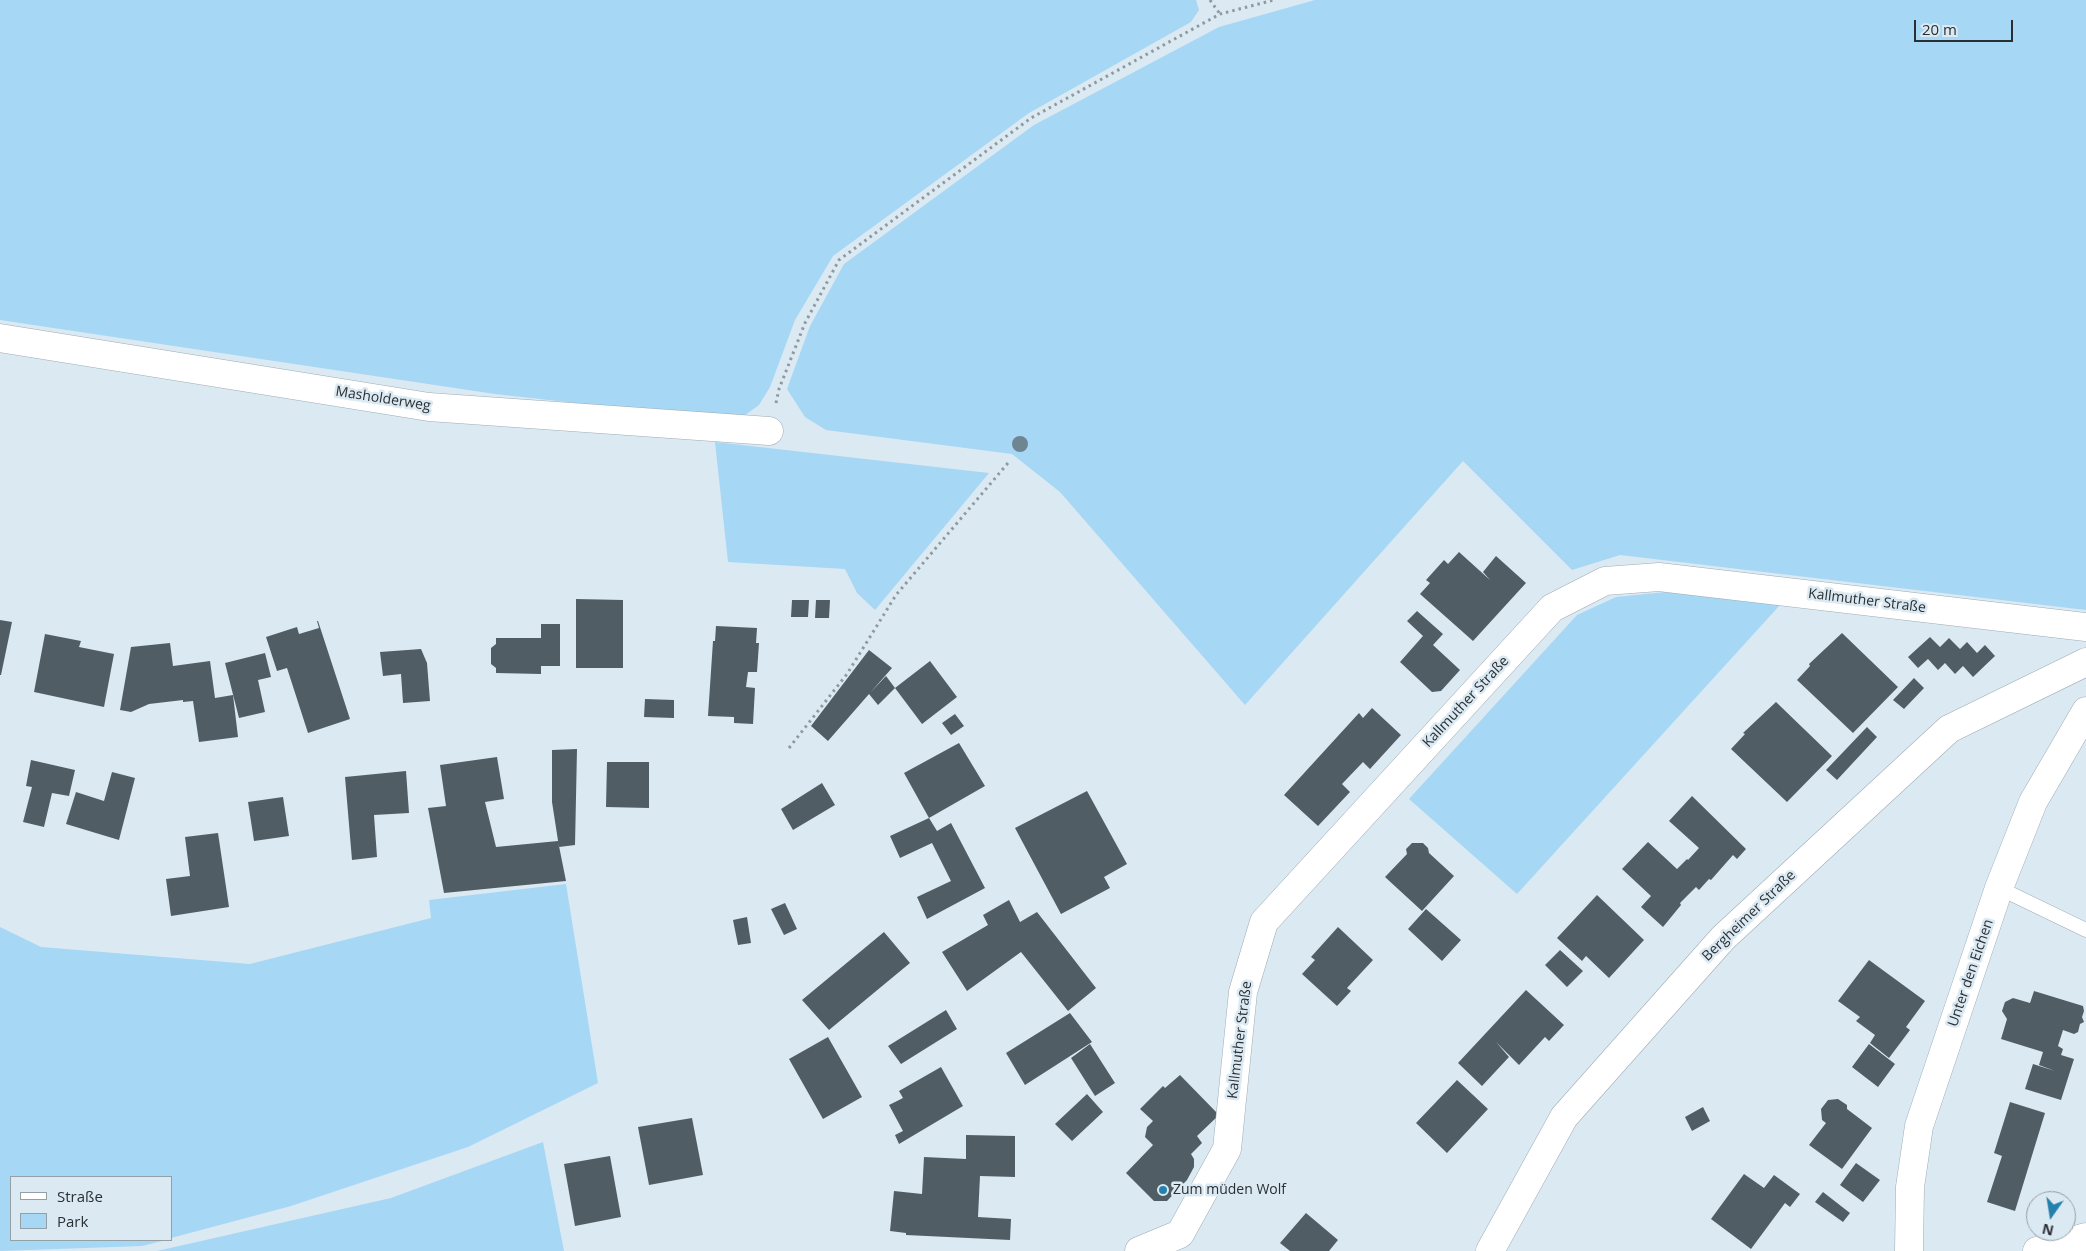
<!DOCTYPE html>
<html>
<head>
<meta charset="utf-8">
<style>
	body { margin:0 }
	#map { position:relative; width:2086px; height:1251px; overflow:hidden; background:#dbe9f2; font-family:"Open Sans",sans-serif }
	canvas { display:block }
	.legend { position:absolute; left:10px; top:1176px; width:162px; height:65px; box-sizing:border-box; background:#dbe9f2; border:1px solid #949fa6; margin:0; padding:6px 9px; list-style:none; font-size:15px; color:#2a2f33 }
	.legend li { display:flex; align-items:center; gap:10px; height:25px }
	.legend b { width:25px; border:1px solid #949fa6 }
	.north { position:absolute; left:2026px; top:1191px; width:50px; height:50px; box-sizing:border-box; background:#dbe9f2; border:1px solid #949fa6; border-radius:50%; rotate:193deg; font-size:14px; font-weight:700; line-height:20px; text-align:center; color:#2a2f33 }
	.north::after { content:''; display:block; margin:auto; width:18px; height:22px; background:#2481ae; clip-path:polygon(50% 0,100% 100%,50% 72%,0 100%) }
	.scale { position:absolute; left:1914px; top:20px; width:99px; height:22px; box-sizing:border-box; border:2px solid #2a2f33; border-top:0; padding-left:6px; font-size:15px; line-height:18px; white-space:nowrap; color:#2a2f33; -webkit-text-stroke:4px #dbe9f2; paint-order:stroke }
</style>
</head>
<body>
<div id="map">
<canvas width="2086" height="1251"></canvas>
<ul class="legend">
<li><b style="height:6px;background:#fff"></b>Straße</li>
<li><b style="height:14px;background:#a6d7f5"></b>Park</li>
</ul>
<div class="north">N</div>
<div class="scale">20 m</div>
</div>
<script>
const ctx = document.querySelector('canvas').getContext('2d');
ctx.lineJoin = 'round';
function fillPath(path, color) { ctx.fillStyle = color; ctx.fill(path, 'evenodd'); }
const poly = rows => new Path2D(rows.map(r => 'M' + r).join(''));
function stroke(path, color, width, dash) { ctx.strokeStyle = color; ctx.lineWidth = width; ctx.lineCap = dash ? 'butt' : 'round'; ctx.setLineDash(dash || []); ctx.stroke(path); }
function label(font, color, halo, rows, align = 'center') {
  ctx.font = font + ' "Open Sans",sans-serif'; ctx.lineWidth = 5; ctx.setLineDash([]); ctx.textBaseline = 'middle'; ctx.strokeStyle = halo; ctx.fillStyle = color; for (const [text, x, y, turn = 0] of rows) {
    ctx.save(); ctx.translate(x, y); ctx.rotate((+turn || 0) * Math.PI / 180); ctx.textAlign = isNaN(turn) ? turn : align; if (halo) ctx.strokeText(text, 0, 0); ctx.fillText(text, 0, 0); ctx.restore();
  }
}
fillPath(poly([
	[0,0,1196,0,1199,10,1191,22,1029,113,833,256,795,320,770,387,759,405,737,421,495,394,0,320],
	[1315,0,2086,0,2086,610,1620,555,1572,570,1463,461,1245,705,1060,492,1012,454,826,430,805,417,787,389,810,326,844,264,1034,125,1219,27],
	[715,442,989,473,875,610,857,593,845,569,728,562],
	[1666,592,1780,605,1517,894,1409,799,1577,615,1616,597],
	[566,884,598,1083,468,1147,291,1206,171,1238,171,1177,11,1177,11,1240,166,1240,142,1246,0,1251,0,927,41,947,250,964,431,918,429,900],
	[543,1142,564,1251,157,1251,391,1198]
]), '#a6d7f5');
fillPath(poly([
	[1459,552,1490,580,1483,572,1496,556,1526,583,1473,641,1420,594,1430,583,1426,580,1444,560,1448,564],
	[576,599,623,600,623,668,576,668],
	[792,600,809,600,808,617,791,617],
	[816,600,830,600,829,618,815,618],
	[1417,611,1443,634,1433,645,1460,670,1441,691,1432,692,1400,662,1423,636,1407,621],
	[0,620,12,622,1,675,0,675],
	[317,621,318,621,350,719,308,733,287,668,277,671,266,637,297,627,299,634,319,628],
	[541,624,560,624,560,666,541,666,541,674,496,673,496,668,491,664,491,648,496,644,496,638,541,638],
	[716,626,757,628,756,643,759,643,757,672,748,672,746,687,755,688,753,724,734,723,734,717,708,716,713,641,715,641],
	[1842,633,1898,687,1853,733,1797,680,1810,666,1809,664],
	[45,634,81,641,79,647,114,654,104,707,34,692],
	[1930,637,1940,647,1949,638,1960,649,1967,642,1977,653,1985,645,1995,656,1973,677,1963,666,1955,674,1945,663,1938,670,1928,659,1918,668,1908,657],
	[170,643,173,666,210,661,215,698,233,695,238,737,199,742,193,701,183,702,183,700,149,704,131,712,120,710,131,647],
	[421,649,427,663,430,701,403,703,401,674,383,676,380,652],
	[869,650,892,668,870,693,886,676,895,688,878,705,869,694,828,741,811,726],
	[265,653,271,677,258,680,265,712,239,718,225,663],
	[930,661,957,697,922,724,895,688],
	[1914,678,1924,688,1904,709,1893,700],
	[645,699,674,700,674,718,644,717],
	[1776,702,1832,756,1787,802,1731,749,1745,734,1743,733],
	[1372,708,1401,735,1370,769,1363,762,1342,784,1337,779,1350,792,1318,826,1284,795,1359,713,1363,718],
	[955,714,964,726,951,735,942,723],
	[1867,727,1877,737,1837,780,1826,770],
	[959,743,985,786,929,818,904,773],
	[577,749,575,845,559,847,552,802,552,750],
	[497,757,504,799,485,802,496,847,558,841,566,881,444,893,428,808,446,806,440,765],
	[31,760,75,770,69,796,52,793,44,827,23,822,32,787,26,786],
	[607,762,649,762,649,808,606,807],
	[406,771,409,813,374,815,377,857,352,860,345,777],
	[112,772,135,778,119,840,66,824,76,792,104,801],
	[822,783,835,805,793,830,781,809],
	[1087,791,1127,864,1104,877,1110,888,1061,914,1015,828],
	[1692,796,1746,849,1737,859,1733,855,1711,880,1709,879,1699,890,1696,887,1680,903,1681,905,1663,927,1641,907,1651,896,1622,869,1648,842,1677,869,1687,859,1688,860,1699,848,1669,821],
	[283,797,289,836,254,841,248,802],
	[929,818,937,831,951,823,985,888,927,919,917,897,951,881,932,843,900,858,890,836],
	[218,833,229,907,171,916,166,879,190,876,185,837],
	[1412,843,1423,843,1428,848,1429,853,1454,876,1422,911,1385,877,1407,854,1406,849],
	[1597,895,1644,940,1609,978,1586,956,1582,961,1557,938],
	[1009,900,1020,922,1037,912,1096,988,1068,1011,1021,952,967,991,942,952,988,925,983,915],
	[785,903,797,929,784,935,771,909],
	[1426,909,1461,940,1442,961,1408,929],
	[747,917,751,943,738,945,733,920],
	[1338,927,1373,960,1347,988,1351,991,1337,1006,1302,974,1315,960,1311,957],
	[884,932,910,963,829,1030,802,1000],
	[1560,950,1583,971,1567,987,1545,965],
	[1869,960,1925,1001,1906,1027,1910,1030,1889,1058,1870,1043,1875,1035,1856,1021,1860,1017,1838,1001],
	[1526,990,1564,1025,1549,1041,1545,1037,1519,1065,1496,1042,1509,1057,1482,1086,1458,1063],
	[2034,991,2083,1006,2084,1011,2082,1017,2084,1022,2080,1024,2078,1032,2074,1034,2063,1030,2058,1046,2063,1049,2061,1055,2074,1059,2061,1100,2025,1089,2033,1064,2055,1071,2039,1065,2043,1052,2001,1039,2007,1019,2002,1011,2005,1002,2013,998,2030,1003],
	[946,1010,957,1029,901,1064,888,1046],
	[1070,1013,1092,1042,1025,1085,1006,1053],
	[828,1037,862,1097,823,1119,789,1059],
	[1090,1044,1115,1083,1095,1096,1071,1058],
	[1869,1044,1895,1064,1878,1087,1852,1067],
	[941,1067,963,1106,899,1144,895,1135,903,1131,889,1105,903,1098,899,1091],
	[1180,1075,1219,1115,1197,1136,1202,1143,1191,1154,1194,1159,1194,1167,1187,1180,1167,1201,1154,1201,1126,1173,1153,1145,1145,1137,1147,1127,1153,1121,1140,1109,1163,1086,1165,1088],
	[1457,1080,1488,1109,1447,1153,1416,1123],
	[1087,1094,1103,1112,1072,1141,1055,1124],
	[1838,1099,1847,1105,1847,1109,1872,1128,1842,1169,1809,1145,1826,1123,1822,1120,1821,1109,1828,1100],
	[2010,1102,2045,1113,2015,1211,1987,1202,2002,1156,1994,1153],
	[1703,1107,1710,1121,1692,1131,1685,1117],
	[692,1118,703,1175,649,1185,638,1127],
	[966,1135,1015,1136,1015,1177,980,1176,978,1217,1011,1219,1010,1240,906,1235,906,1233,890,1231,894,1191,922,1194,924,1157,966,1159],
	[610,1156,621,1217,575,1226,564,1164],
	[1856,1163,1880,1180,1863,1202,1840,1185],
	[1744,1174,1764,1188,1774,1175,1800,1194,1790,1207,1785,1203,1751,1249,1711,1219],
	[1823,1192,1850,1213,1843,1222,1815,1202],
	[1306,1213,1338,1240,1329,1251,1290,1251,1280,1243]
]), '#515d65');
const lane = poly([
	[1999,888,2086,930]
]);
const street = poly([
	[0,338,429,407,769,431],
	[1139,1251,1180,1234,1227,1149,1243,992,1264,922,1552,608,1605,581,1659,577,2086,627],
	[1909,1251,1910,1187,1919,1126,1999,888,2033,802,2086,711],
	[2037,1251,2086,1237]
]);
const secondary = poly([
	[1490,1251,1564,1117,1723,938,1949,729,2086,662]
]);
stroke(lane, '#9eacb5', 15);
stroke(street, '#9eacb5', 29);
stroke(secondary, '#9eacb5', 29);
stroke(poly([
	[1210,0,1220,14],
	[776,403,779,389,805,323,839,260,1031,118,1220,14,1274,0],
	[789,748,847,674,896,595,1008,463]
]), '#8f999f', 3, [2.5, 4]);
stroke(lane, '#fff', 14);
stroke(street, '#fff', 28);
stroke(secondary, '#fff', 28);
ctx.fillStyle = '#6f8592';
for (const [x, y] of [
	[1020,444]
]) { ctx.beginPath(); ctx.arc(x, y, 8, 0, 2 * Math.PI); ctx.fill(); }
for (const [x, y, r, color] of [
	[1163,1190,5,"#2481ae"]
]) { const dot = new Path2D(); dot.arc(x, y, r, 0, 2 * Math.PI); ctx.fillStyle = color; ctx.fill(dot); stroke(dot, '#dbe9f2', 2); }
label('14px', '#2a2f33', '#dbe9f2', [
	["Masholderweg",383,399,9],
	["Kallmuther Straße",1867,601,7],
	["Kallmuther Straße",1466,702,-47],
	["Bergheimer Straße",1749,916,-44],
	["Unter den Eichen",1971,973,-71],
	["Kallmuther Straße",1240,1040,-83]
]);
label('14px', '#2a2f33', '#dbe9f2', [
	["Zum müden Wolf",1173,1190]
], 'left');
</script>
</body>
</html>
